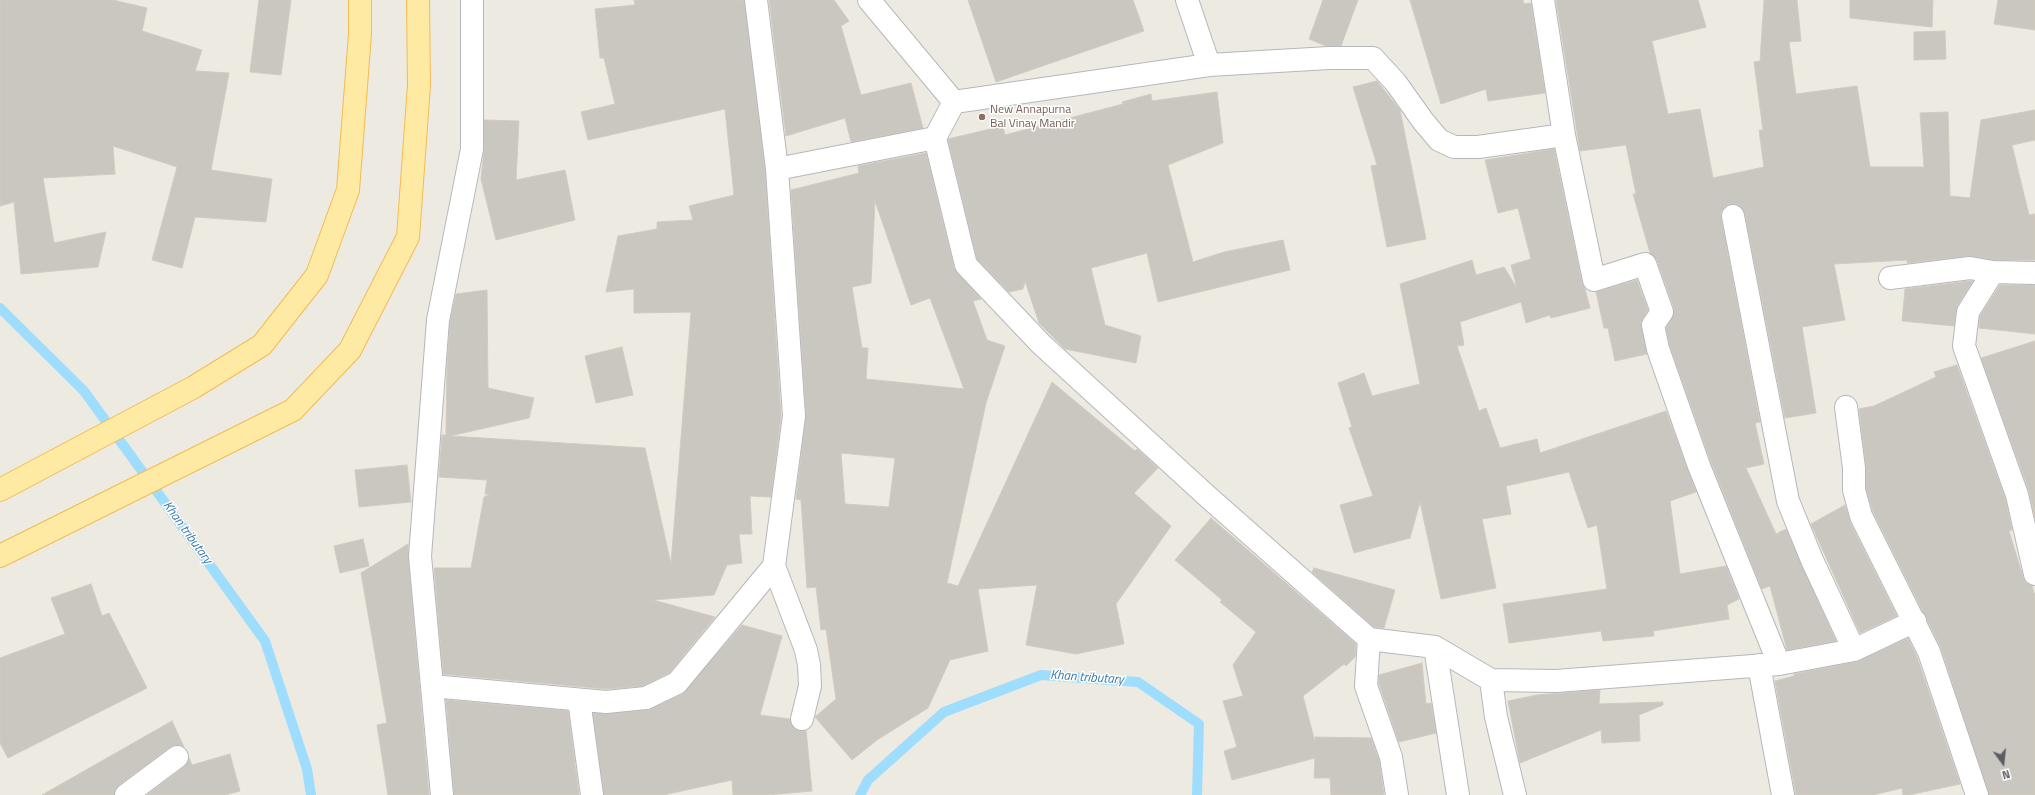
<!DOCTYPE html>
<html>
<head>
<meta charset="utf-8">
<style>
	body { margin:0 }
	#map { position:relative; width:2035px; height:795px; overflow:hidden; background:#edeae1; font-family:"Titillium Web",sans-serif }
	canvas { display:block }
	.north { position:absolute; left:1983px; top:743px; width:40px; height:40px; -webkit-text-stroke:3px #fff; paint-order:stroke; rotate:165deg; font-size:11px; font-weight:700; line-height:16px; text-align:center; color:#5a5e63 }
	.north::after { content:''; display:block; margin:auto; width:14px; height:18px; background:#5a5e63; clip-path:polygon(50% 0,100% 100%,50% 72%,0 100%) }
</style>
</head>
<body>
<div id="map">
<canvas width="2035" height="795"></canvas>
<div class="north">N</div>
</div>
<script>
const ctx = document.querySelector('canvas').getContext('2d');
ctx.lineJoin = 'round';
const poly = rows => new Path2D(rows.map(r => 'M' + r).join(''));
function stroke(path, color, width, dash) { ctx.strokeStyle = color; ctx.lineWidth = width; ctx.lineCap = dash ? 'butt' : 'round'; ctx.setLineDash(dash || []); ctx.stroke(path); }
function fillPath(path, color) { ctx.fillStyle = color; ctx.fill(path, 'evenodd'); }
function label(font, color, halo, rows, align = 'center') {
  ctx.font = font + ' "Titillium Web",sans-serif'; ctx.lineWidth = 3; ctx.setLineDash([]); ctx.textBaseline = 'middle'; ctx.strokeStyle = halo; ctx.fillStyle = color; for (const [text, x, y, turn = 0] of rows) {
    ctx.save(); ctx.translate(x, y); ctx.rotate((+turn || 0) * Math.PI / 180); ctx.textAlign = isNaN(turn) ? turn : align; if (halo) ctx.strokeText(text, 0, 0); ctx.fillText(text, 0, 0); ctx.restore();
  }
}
stroke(poly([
	[0,308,84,391,265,641,307,769,311,795],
	[860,795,868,780,944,712,1041,675,1138,682,1199,724,1197,795]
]), '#9fddff', 10);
const building = poly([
	[0,0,113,0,147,8,142,31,202,50,195,71,229,73,211,170,272,179,266,222,195,217,182,268,152,260,177,167,113,146,115,174,43,178,54,243,106,232,98,267,21,274,14,202,0,206,0,0],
	[259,0,291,0,281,75,250,72,259,0],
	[634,0,744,0,765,170,781,416,771,497,750,496,752,534,739,534,742,563,727,565,714,595,653,600,715,617,669,673,643,686,606,689,443,674,434,568,471,568,484,497,490,494,485,494,487,480,439,477,442,435,446,435,447,368,450,322,456,294,487,290,488,388,534,398,529,418,450,436,645,448,671,564,691,312,634,313,634,289,606,292,618,236,657,229,657,222,693,220,689,206,734,195,725,109,588,140,581,112,615,104,604,58,600,58,595,9,635,5,634,0],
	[769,0,834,0,849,21,841,26,861,95,911,83,923,128,851,142,845,118,786,136,769,0],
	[968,0,1133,0,1144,31,996,82,968,0],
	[1323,0,1358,0,1341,46,1326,46,1309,39,1323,0],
	[1410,0,1523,0,1524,4,1531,3,1545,93,1488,101,1486,89,1441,104,1410,0],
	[1556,0,1698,0,1706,27,1652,41,1668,114,1700,109,1713,178,1764,167,1759,130,1763,130,1754,62,1760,61,1764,0,1797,0,1801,41,1789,42,1796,94,1857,86,1870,167,1924,167,1920,113,1948,112,1950,196,1970,198,1981,120,2035,110,2035,140,2012,145,2029,215,2035,214,2035,260,1994,260,1969,256,1907,263,1907,260,1834,264,1845,320,1802,327,1816,413,1785,418,1745,214,1742,208,1737,204,1730,204,1725,207,1721,212,1721,218,1760,422,1755,423,1764,464,1746,468,1776,534,1786,529,1836,641,1787,650,1770,586,1762,589,1711,462,1670,346,1666,328,1674,314,1674,308,1657,260,1650,253,1633,194,1636,194,1626,145,1580,151,1556,0],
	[1850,0,1933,0,1932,27,1850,18,1850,0],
	[1998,0,2035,0,2035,30,1994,24,1998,0],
	[1945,31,1946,59,1914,60,1914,32,1945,31],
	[1377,81,1400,110,1426,239,1387,247,1371,166,1377,165,1353,87,1377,81],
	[1217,92,1223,143,1168,165,1193,262,1224,252,1283,240,1290,270,1158,302,1147,253,1091,268,1105,325,1141,336,1136,363,1065,349,1039,323,1025,281,1023,289,1009,292,977,259,948,139,1003,126,1005,135,1123,104,1122,102,1151,94,1152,101,1217,92],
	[484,120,519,121,516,180,565,170,575,220,496,240,481,179,484,149,484,120],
	[1554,149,1582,283,1585,289,1590,308,1551,318,1550,315,1526,323,1521,302,1460,322,1464,345,1457,346,1479,411,1486,408,1500,448,1537,439,1540,453,1666,411,1696,492,1670,501,1680,574,1726,566,1739,599,1727,605,1729,619,1653,631,1654,636,1603,641,1601,631,1509,643,1503,604,1607,589,1597,525,1588,528,1569,472,1506,486,1511,514,1482,519,1496,588,1441,599,1420,502,1410,538,1354,553,1340,505,1373,496,1349,428,1352,427,1338,383,1364,373,1372,396,1420,384,1400,284,1472,260,1476,275,1504,267,1517,288,1511,265,1531,259,1518,208,1498,213,1485,160,1554,149],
	[926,153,954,268,981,299,973,301,987,340,1005,346,986,403,947,583,958,586,1052,382,1135,451,1137,449,1158,468,1134,493,1171,526,1116,604,1124,644,1076,654,1026,645,1037,585,978,589,988,651,950,660,928,708,877,740,852,760,815,717,836,699,826,629,821,630,816,587,807,588,801,500,796,499,806,415,791,190,859,173,858,166,926,153],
	[875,201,911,305,930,298,964,389,866,379,868,348,862,348,852,287,871,283,875,201],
	[841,453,895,458,889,507,845,504,841,453],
	[1637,280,1648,310,1641,323,1647,354,1615,361,1608,328,1604,328,1596,292,1637,280],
	[1970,281,1973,281,1957,306,1954,326,1902,321,1905,289,1970,281],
	[2000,285,2035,285,2035,334,1979,328,1980,316,2000,285],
	[2035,341,2035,518,2029,491,1981,358,2035,341],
	[622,347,633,395,596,403,585,356,622,347],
	[1957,365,2005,498,2012,530,2009,531,2023,577,2026,583,2032,586,2035,596,2035,795,1989,795,1941,648,1873,512,1866,488,1866,466,1859,409,1874,406,1936,377,1934,372,1957,365],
	[407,465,411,502,359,507,355,470,407,465],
	[1845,505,1850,522,1897,616,1860,633,1811,524,1845,505],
	[1211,518,1356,644,1355,657,1346,666,1344,664,1303,696,1315,742,1315,737,1371,738,1379,760,1384,795,1331,795,1330,778,1314,778,1315,758,1232,780,1224,751,1237,747,1223,701,1243,696,1233,665,1256,632,1220,602,1222,600,1175,560,1211,518],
	[363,539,369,566,340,573,334,546,363,539],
	[408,544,408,557,429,795,388,795,377,725,387,723,361,573,408,544],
	[1314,568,1395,590,1384,628,1374,627,1312,572,1314,568],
	[91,584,102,616,109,613,147,688,8,758,0,743,0,658,65,634,51,598,91,584],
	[742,625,782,636,760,715,790,719,794,728,799,731,806,730,812,791,767,795,733,795,732,780,663,795,604,795,593,713,607,714,648,710,682,694,742,625],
	[1908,638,1917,657,1960,784,1909,795,1903,795,1902,788,1873,795,1796,795,1775,681,1794,676,1794,674,1856,662,1908,638],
	[1422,663,1426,704,1431,703,1436,733,1399,742,1379,684,1379,675,1422,663],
	[1600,690,1599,704,1663,702,1663,705,1639,715,1640,741,1602,743,1601,730,1520,763,1508,701,1537,695,1600,690],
	[446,700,568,711,579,795,454,795,446,700],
	[172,721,184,747,176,745,170,747,119,785,114,795,42,795,172,721],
	[230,754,240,791,225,795,147,795,184,767,189,758,192,765,230,754]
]);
fillPath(building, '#cac6c0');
stroke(building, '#d2cbbf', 1);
const minor = poly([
	[756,0,777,169],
	[869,0,954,102,1209,65,1329,58,1373,58,1396,83,1423,121,1439,140,1454,147,1478,147,1564,135],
	[1187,0,1209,65],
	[1543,0,1564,135,1594,280,1645,264,1662,312,1653,325,1658,349,1699,466,1779,664],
	[954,102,935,138,966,265,1041,344,1207,496,1369,639,1435,647,1491,680,1556,681,1779,664,1854,650,1915,621],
	[1733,216,1788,501,1812,560,1854,650],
	[1993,272,1968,312,1964,346,2017,495,2035,574],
	[1890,278,1970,268,1993,272,2035,273],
	[1846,407,1854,468,1854,490,1861,516,1929,652,1977,795],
	[774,566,806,650,809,665,810,686,802,719],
	[1369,639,1366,686,1391,757,1397,795],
	[1435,647,1458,795],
	[1759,665,1783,795],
	[1491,680,1496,717,1515,795],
	[432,686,606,702,646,698,677,683,774,566,794,416,777,169,935,138],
	[579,700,592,795],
	[126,795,177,757],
	[442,795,420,556,438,320,472,149,472,0]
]);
const major = poly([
	[0,490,194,387,262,345,317,275,348,190,360,34,360,0],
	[0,556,293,410,350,350,408,237,419,85,418,0]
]);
stroke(minor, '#b4b8bc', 24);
stroke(major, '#f5bb52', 24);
stroke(minor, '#fff', 22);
stroke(major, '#ffeaa4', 22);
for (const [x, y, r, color] of [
	[982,117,4,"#8d6e63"]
]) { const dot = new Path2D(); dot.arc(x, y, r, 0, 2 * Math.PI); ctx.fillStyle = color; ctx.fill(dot); stroke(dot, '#fff', 1.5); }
label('12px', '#785e54', '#fff', [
	["New Annapurna",990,110],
	["Bal Vinay Mandir",990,124]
], 'left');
label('italic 13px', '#3879ab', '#fff', [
	["Khan tributary",187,533,54],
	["Khan tributary",1087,678,4]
]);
</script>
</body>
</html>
